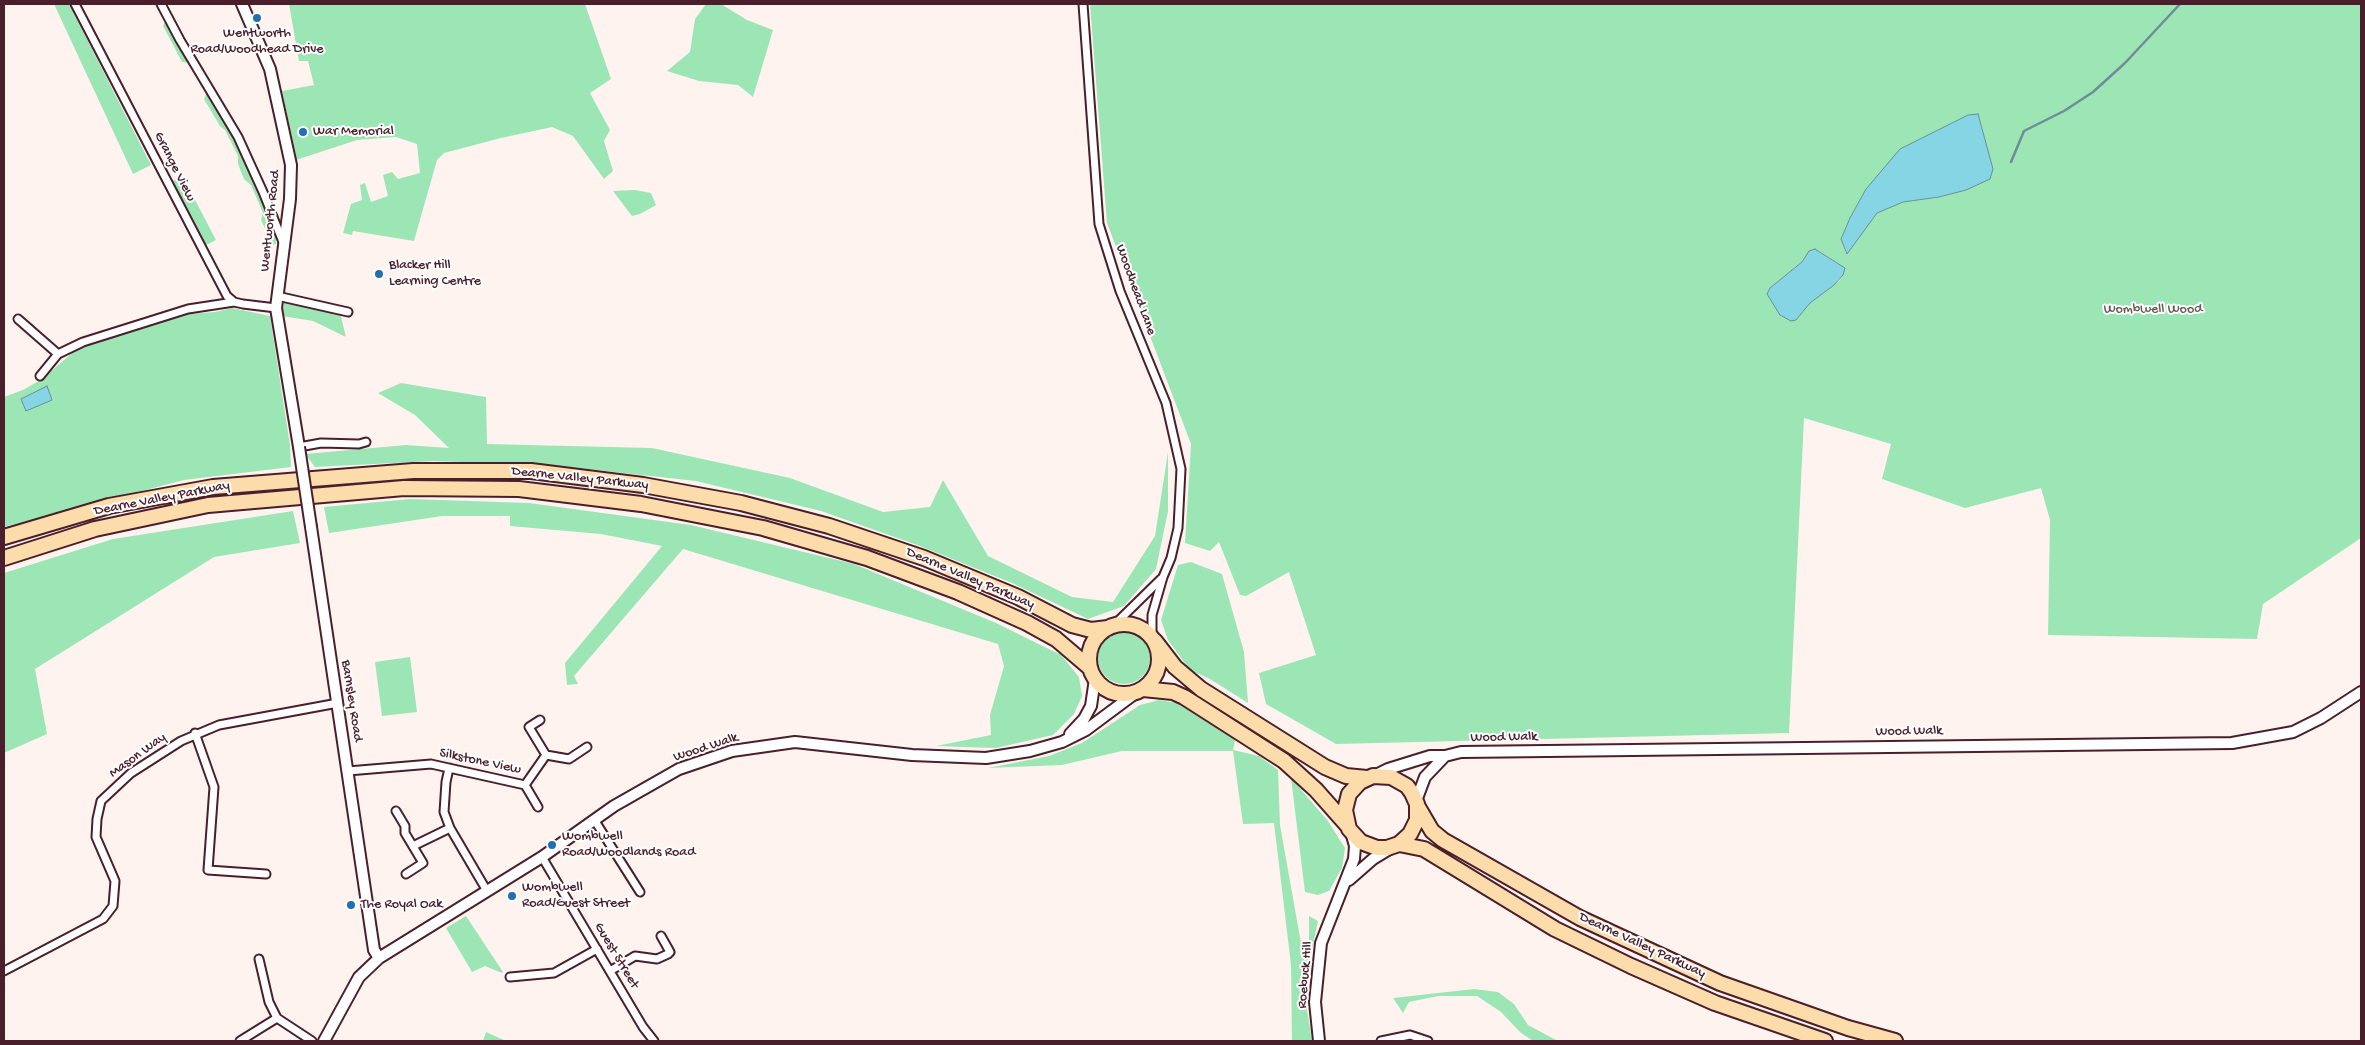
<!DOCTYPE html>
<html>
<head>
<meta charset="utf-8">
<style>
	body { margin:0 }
	#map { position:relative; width:2365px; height:1045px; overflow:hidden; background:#fef3ef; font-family:"Gochi Hand",sans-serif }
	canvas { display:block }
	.frame { position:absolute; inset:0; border:5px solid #4a1f2b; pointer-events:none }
</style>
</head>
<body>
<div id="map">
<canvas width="2365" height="1045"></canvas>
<div class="frame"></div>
</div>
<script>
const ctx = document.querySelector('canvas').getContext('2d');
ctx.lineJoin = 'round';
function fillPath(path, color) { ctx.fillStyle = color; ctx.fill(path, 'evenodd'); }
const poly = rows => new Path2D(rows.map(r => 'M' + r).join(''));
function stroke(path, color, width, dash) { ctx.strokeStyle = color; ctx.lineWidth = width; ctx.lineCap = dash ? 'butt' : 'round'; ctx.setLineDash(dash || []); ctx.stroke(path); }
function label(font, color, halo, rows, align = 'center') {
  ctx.font = font + ' "Gochi Hand",sans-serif'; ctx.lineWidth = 4; ctx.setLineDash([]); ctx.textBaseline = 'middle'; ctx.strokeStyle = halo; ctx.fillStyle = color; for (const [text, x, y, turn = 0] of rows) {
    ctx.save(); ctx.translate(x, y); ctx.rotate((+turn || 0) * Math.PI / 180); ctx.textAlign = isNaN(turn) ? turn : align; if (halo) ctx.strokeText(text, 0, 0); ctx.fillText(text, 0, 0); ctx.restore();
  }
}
fillPath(poly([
	[54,4,69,4,151,165,133,174],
	[289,4,585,4,611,79,590,93,610,130,604,141,613,171,604,179,573,136,552,127,501,138,444,153,437,160,414,241,353,231,352,235,343,233,351,204,362,200,360,185,365,183,371,202,388,196,383,175,392,172,398,179,420,173,417,144,396,137,357,140,296,160,282,91,314,85,308,61,299,61],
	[706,4,721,4,747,20,773,30,753,97,738,85,699,81,667,71,690,52,695,19],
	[1090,4,2361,4,2361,538,2263,604,2257,639,2048,635,2050,520,2041,488,1965,508,1882,479,1891,444,1804,418,1789,733,1336,744,1266,704,1259,673,1316,655,1289,572,1246,596,1240,595,1219,542,1210,551,1185,543,1191,444,1107,223],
	[1968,115,1939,197,1903,202,1877,213,1846,253,1841,239,1866,189,1952,124],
	[1819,251,1845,268,1840,280,1810,303,1796,320,1782,317,1767,294,1770,288,1802,262],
	[166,19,182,51,190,63,182,62,163,26],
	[207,93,235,138,276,232,276,244,273,245,261,220,263,213,251,185,244,179,238,164,238,156,225,130,220,126,204,99],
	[183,177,216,240,206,245,172,181],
	[635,190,651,193,656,205,640,214,632,216,613,191],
	[284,303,340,313,346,337,313,321,282,316],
	[232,308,270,316,290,445,291,467,184,480,4,527,4,397,23,390,42,379,78,348,188,314,215,312],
	[401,383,486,397,487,444,652,448,790,478,883,512,930,507,943,480,988,556,1072,597,1113,602,1155,536,1168,452,1168,511,1156,569,1124,606,1088,619,1012,583,920,546,821,511,696,481,551,465,433,461,315,467,305,454,406,445,449,448,415,415,378,393],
	[410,499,529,503,691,525,854,564,996,623,1061,655,1079,677,1082,696,1074,714,1053,735,996,748,936,746,991,735,990,715,1004,666,998,644,683,549,574,676,578,684,567,685,565,663,662,546,601,534,510,526,510,516,442,516,329,533,324,507],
	[293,511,300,543,214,557,35,669,47,734,4,753,4,573,113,539],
	[1191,562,1222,574,1244,652,1248,703,1210,679,1190,670,1168,640,1161,620,1178,565],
	'1098 658a26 26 0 1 1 52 0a26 26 0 1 1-52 0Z',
	[410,657,417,712,382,716,375,662],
	[1159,700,1177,703,1235,740,1233,750,1259,756,1278,770,1280,825,1301,943,1309,944,1309,916,1318,921,1310,959,1306,1003,1312,1041,1292,1041,1291,965,1274,823,1243,824,1233,751,1122,751,1062,765,988,768,1049,756,1082,743,1140,705],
	[1291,778,1328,821,1345,848,1342,868,1329,891,1318,895,1305,892],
	[466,916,503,972,502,973,485,966,472,972,446,928],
	[1474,989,1498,992,1514,1004,1528,1025,1558,1041,1533,1041,1520,1032,1501,1012,1477,996,1438,996,1409,1002,1403,1013,1393,998],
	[486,1032,506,1041,483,1041]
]), '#9ce6b5');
const water = poly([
	[1978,114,1993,169,1990,179,1966,190,1939,197,1903,202,1877,213,1847,254,1841,239,1850,218,1866,189,1900,149,1968,115,1978,114],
	[1815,249,1845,268,1843,275,1834,285,1810,303,1796,320,1791,321,1780,315,1767,294,1770,288,1802,262,1809,251,1815,249],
	[47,386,52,400,26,411,21,399,47,386]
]);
fillPath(water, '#86d5e4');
stroke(water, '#6e8c9a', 1);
stroke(poly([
	[2011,162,2024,131,2064,111,2093,92,2125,63,2180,4]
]), '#6e8c9a', 2.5);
const street = poly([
	[75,4,227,296,234,302,243,304,276,308],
	[161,4,180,40,238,137,263,192,283,242],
	[1083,4,1099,224,1120,291,1166,403,1181,469,1178,528,1171,558,1163,577,1152,615,1152,637],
	[277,296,348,312],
	[18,319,58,354,83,342,188,309,234,302],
	[40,376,58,354],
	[299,447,321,443,359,444,366,442],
	[1113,626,1161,579],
	[540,720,529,727,546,755],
	[195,733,214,787,208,870,266,874],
	[449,768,446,782,444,812,450,828,487,891],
	[348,771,431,764,525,785,546,755,569,759,587,747],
	[525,785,538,807],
	[396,811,405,826,405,833,423,863,406,874],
	[595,821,640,892],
	[413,846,450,828],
	[542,857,643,1027,654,1041],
	[259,959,269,1002,277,1018],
	[4,971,103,919,113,906,115,881,96,837,97,819,101,801,131,773,181,741,219,725,338,703],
	[610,971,635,956,657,959,668,954,670,952,661,936],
	[510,977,554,973,597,949],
	[240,1041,277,1018,312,1041],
	[1381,1041,1410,1035,1428,1041]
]);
const secondary = poly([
	[242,4,270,69,291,165,290,199,276,308,299,447],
	[311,527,374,950,379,958],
	[1070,734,1084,719,1091,706,1095,679],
	[1374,776,1388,769,1430,756,1445,756,1461,752,2232,743,2293,732,2321,718,2361,692],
	[1416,801,1425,777,1445,756],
	[1349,880,1373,859,1391,848],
	[324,1041,359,977,379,958,542,857,614,806,679,769,732,751,795,742,912,755,986,758,1030,751,1062,742,1086,730,1137,692],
	[1319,1041,1315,1002,1321,943,1354,859,1355,846,1351,832]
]);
const highway = poly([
	[4,537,109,506,213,487,413,471,531,471,643,485,741,503,829,526,924,558,1018,597,1072,625,1091,630,1108,628],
	[4,558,95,529,208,505,404,488,519,489,641,504,763,528,867,558,958,592,1027,623,1056,639,1090,668],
	'1089 659a35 35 0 1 1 70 0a35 35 0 1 1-70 0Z',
	[1155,641,1175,667,1201,689,1325,767,1346,776,1367,778],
	[1143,689,1173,692,1184,697,1284,761,1316,790,1347,825],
	[1418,807,1432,831,1443,840,1580,918,1720,983,1848,1028,1895,1041],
	[1399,844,1410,834,1417,820,1417,804,1412,793,1407,786,1391,777,1373,776,1360,782,1349,794,1345,810,1349,829,1361,842,1377,848,1387,848,1399,844,1424,849,1555,929,1631,966,1715,1003,1825,1041]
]);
stroke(street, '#4a1f2b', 11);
stroke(secondary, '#4a1f2b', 14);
stroke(highway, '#4a1f2b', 18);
stroke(street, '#fff', 7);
stroke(secondary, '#fff', 10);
stroke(highway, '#fddcac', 14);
const secondaryBridge = poly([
	[299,447,311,527]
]);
stroke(secondaryBridge, '#4a1f2b', 14, []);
stroke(secondaryBridge, '#fff', 10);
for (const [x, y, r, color] of [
	[257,18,5,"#1f6fb2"],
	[303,132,5,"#1f6fb2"],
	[379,274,5,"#1f6fb2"],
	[552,845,5,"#1f6fb2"],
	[512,896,5,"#1f6fb2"],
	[351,905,5,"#1f6fb2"]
]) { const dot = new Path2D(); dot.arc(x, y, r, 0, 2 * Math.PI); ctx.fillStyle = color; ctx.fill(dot); stroke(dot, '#fff', 2); }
label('14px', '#4a1f2b', '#fff', [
	["Wentworth",257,34,"center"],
	["Road/Woodhead Drive",257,50,"center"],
	["War Memorial",313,132],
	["Blacker Hill",389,266],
	["Learning Centre",389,282],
	["Wombwell",562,837],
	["Road/Woodlands Road",562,853],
	["Wombwell",522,888],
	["Road/Guest Street",522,904],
	["The Royal Oak",361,905]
], 'left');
label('14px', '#4a1f2b', '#fff', [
	["Grange View",174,167,63],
	["Wentworth Road",271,221,-84],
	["Woodhead Lane",1135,290,70],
	["Dearne Valley Parkway",580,479,6],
	["Dearne Valley Parkway",162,499,-11],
	["Dearne Valley Parkway",970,579,23],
	["Barnsley Road",351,701,81],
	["Wood Walk",1909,732,-1],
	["Wood Walk",1504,738,-1],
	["Wood Walk",706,748,-18],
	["Mason Way",138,756,-36],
	["Silkstone View",480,762,12],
	["Dearne Valley Parkway",1642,946,25],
	["Guest Street",616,956,59],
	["Roebuck Hill",1306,975,-85]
]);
label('14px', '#635b54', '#fff', [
	["Wombwell Wood",2153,310]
]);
</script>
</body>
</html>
